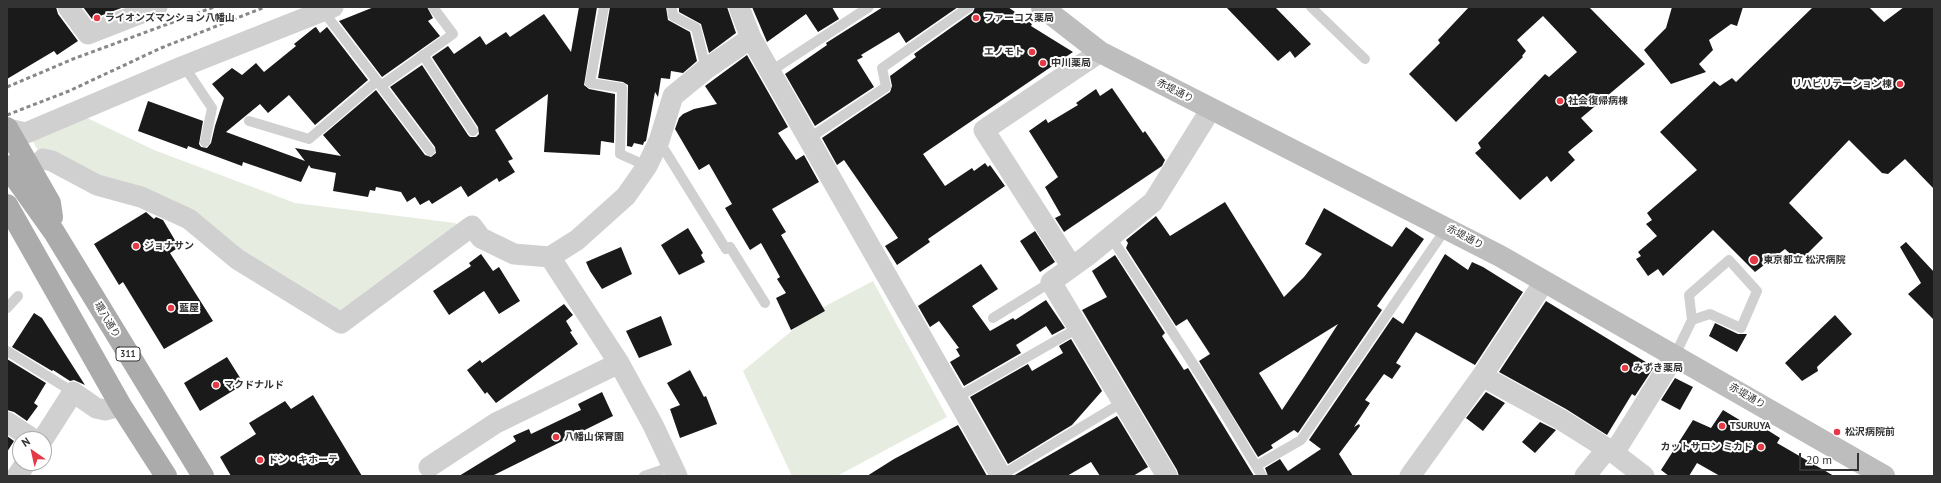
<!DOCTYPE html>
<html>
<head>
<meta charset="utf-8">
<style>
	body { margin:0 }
	#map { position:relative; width:1941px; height:483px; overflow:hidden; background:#fff; font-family:"PT Sans",sans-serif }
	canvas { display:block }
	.frame { position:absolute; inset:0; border:8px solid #333; pointer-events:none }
	.north { position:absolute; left:12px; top:431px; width:40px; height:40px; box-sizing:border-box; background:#fff; border:1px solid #adadad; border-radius:50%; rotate:326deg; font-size:11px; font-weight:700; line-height:16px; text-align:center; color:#333 }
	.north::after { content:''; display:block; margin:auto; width:14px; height:18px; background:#e63946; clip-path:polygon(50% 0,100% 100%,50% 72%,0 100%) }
	.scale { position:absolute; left:1799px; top:453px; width:60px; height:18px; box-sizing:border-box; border:2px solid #333; border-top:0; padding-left:5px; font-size:12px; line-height:14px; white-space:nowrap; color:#333; -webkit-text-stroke:3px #fff; paint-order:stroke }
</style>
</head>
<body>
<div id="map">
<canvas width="1941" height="483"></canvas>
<div class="frame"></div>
<div class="north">N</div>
<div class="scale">20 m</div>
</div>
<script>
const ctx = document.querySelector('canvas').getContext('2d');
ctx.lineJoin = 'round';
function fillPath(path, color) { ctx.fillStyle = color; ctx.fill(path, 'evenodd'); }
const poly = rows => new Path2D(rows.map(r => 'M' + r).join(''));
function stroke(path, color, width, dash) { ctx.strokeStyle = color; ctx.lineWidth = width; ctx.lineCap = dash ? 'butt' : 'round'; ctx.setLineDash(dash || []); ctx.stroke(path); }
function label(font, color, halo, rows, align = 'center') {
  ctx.font = font + ' "PT Sans","Noto Sans JP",sans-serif'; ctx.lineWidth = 4; ctx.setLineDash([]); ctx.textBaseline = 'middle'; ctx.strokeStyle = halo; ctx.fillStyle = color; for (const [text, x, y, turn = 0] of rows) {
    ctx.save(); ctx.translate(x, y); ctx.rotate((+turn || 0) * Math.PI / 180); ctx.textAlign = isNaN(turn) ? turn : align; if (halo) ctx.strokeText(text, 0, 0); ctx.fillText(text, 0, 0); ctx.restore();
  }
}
fillPath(poly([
	[83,116,154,150,295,203,455,223,464,232,341,323,189,219,43,159,32,140],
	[873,281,947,417,837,476,792,476,743,371,816,311]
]), '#e6ecdf');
fillPath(poly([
	[7,7,56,7,58,14,78,41,57,55,54,51,7,79],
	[83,7,124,7,92,19],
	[374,7,427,7,433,18,428,21,440,36,382,77,339,21],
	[579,7,597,7,584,85,589,89,615,94,614,143,601,141,600,155,544,152,548,94,495,130,513,159,508,161,515,172,499,182,497,178,468,197,461,186,432,204,429,200,420,205,415,197,407,202,401,192,376,187,375,191,370,190,368,197,333,191,336,173,311,168,309,165,301,182,243,162,242,166,188,146,187,149,138,131,148,101,203,121,199,144,201,147,207,148,211,143,215,126,224,98,212,84,232,68,242,75,256,63,264,72,296,46,294,44,314,28,316,27,320,33,327,27,368,80,315,125,289,95,268,113,260,104,226,132,305,161,295,148,341,156,323,135,376,90,425,155,431,157,436,153,435,147,390,87,422,65,468,135,470,137,476,137,479,134,478,127,432,57,448,46,454,54,480,36,486,45,506,32,510,37,544,14,571,52],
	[610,7,666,7,668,20,690,32,697,61,683,73,671,71,670,79,661,78,658,97,655,92,646,141,644,142,643,145,634,143,632,147,627,146,628,85,623,82,598,78],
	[679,7,727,7,736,33,709,53,701,24,679,12],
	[752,7,832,7,839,19,818,32,806,14,767,42],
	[883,7,958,7,906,43,899,32,861,55,863,57,857,60,874,87,815,126,785,74,827,45,826,43],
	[975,7,1008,7,1032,24,1031,26,1073,52,923,154,945,186,972,168,974,171,985,163,988,167,990,165,1005,186,928,239,930,242,897,265,885,246,898,238,844,160,837,165,822,138,890,92,892,86,890,76,916,57,914,54,973,12],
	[1226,7,1275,7,1311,44,1295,58,1290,51,1278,61],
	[1469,7,1589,7,1645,64,1581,118,1593,131,1568,152,1575,160,1551,182,1547,176,1520,200,1475,153,1481,148,1478,143,1545,74,1549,77,1577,52,1543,16,1517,40,1526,51,1522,56,1523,57,1456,122,1409,74,1440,43,1438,40],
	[1672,7,1743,7,1737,26,1731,24,1709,40,1713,50,1699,64,1706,72,1671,84,1644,50,1666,28],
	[1813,7,1869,7,1884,22,1904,7,1934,7,1934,189,1905,159,1888,174,1882,173,1849,140,1789,203,1823,238,1799,262,1785,249,1755,272,1713,230,1663,276,1658,269,1648,276,1636,259,1641,256,1638,252,1657,236,1646,224,1652,220,1647,213,1697,170,1660,132,1714,81,1720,86,1732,78,1736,82],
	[747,55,788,127,778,133,796,160,804,155,819,182,772,209,786,232,781,235,825,311,791,330,776,298,786,293,777,279,780,277,761,243,750,250,725,208,732,204,709,164,699,170,675,129,679,118,683,114,694,109,717,104,705,86],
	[1112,88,1143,133,1145,131,1165,160,1162,166,1064,232,1055,218,1061,215,1045,187,1058,177,1029,131,1046,119,1048,123,1078,105,1076,103,1096,89,1100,96],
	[1225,202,1284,297,1304,277,1322,254,1305,244,1324,208,1392,247,1406,227,1424,239,1377,306,1382,310,1298,433,1294,430,1271,445,1273,448,1258,457,1199,361,1210,354,1187,319,1176,326,1126,248,1128,243,1126,240,1156,216,1170,236],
	[1338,324,1304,377,1282,410,1259,373],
	[146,212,154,219,156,217,163,220,179,247,170,253,213,321,164,349,123,282,119,285,94,244],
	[688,228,703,253,701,255,705,262,679,275,661,245],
	[1035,231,1055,262,1040,272,1020,241],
	[1906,242,1934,272,1934,320,1908,294,1921,283,1900,247],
	[621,247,632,274,602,289,590,271,586,262],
	[481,254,493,271,499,267,520,301,499,314,484,291,449,315,433,291,471,266,469,263],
	[1445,254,1468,270,1472,262,1483,267,1523,292,1475,365,1416,332,1396,363,1401,366,1392,379,1384,374,1365,400,1370,403,1354,427,1359,424,1360,426,1339,454,1353,476,1268,476,1265,468,1280,459,1288,471,1321,449,1309,440,1393,317,1403,324],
	[1115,255,1165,333,1162,336,1184,370,1188,368,1254,476,1179,476,1177,470,1082,310,1107,297,1092,271],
	[981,264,998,289,972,306,990,331,1013,318,1015,320,1046,300,1065,328,1052,335,1046,326,1016,345,1021,353,964,386,950,362,960,356,956,349,959,348,939,321,930,327,918,306],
	[1546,301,1654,367,1635,396,1632,394,1607,435,1566,409,1499,372],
	[564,304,573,315,566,321,572,331,570,332,578,344,496,403,487,392,485,394,467,370,480,360,482,363],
	[34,313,42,318,85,385,74,380,70,381,53,370,52,371,12,347],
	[1835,315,1852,334,1817,367,1818,371,1802,381,1785,363],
	[661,316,672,345,639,358,626,331],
	[1715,323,1738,334,1747,334,1737,352,1709,336],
	[1071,339,1102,391,1072,425,1008,464,970,397,1028,364,1032,371,1063,353,1059,346],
	[227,357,244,384,200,411,184,383],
	[7,359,46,383,34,403,38,406,27,421,14,412,7,410],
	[690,370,704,397,706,396,717,424,680,438,670,409,680,405,667,383],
	[1675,378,1693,387,1680,410,1661,400],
	[602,392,613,416,492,476,459,476,516,441,513,436,529,429,531,434,581,410,578,404],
	[1486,392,1505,403,1483,431,1466,418],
	[313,395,362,476,231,476,220,457,256,434,249,423,285,401,291,409],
	[1723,410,1758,431,1761,426,1780,438,1777,443,1834,476,1720,476,1697,463,1689,476,1669,476,1661,470,1693,420,1711,428],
	[1117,416,1148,467,1133,476,1100,476,1091,462,1067,476,1013,476],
	[1540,422,1556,430,1535,453,1522,442],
	[958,425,987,476,867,476,894,459],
	[7,436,14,441,7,452]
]), '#1a1a1a');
stroke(poly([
	[604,7,590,83,622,88,620,154,647,166],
	[672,7,673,16,696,28,706,69],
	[1311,7,1365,59],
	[323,11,381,86,453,34,433,7],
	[423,55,473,131],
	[184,66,212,108,205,142],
	[771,71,869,7],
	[381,86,430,151],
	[249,121,309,139,377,81],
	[808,139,886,87,882,68,969,7],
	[659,141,726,249,730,247,765,303],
	[1111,237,1219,404,1262,476],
	[7,308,18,296],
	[993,318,1051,282],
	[7,351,73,392],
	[1675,355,1692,320,1689,295,1729,260,1757,291,1741,328,1710,314,1692,320],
	[956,398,1078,328],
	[1256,466,1301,440,1447,227],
	[644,476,673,466],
	[1000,476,1123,402]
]), '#d0d0d0', 10);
stroke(poly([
	[68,7,88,34,157,7],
	[739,7,751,38,1001,476],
	[8,129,26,133,184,66,333,7],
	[43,159,52,161,97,185,141,197,189,219,237,259,341,323,472,226,481,238,514,254,550,257,577,240,626,196,647,166,659,141,673,96,706,69,751,38],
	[550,257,619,363,653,425,677,476],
	[1072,267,984,130,1100,52],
	[1482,376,1560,419,1614,453,1644,476],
	[7,422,33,439],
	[43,439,73,392,96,408,105,410,121,406],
	[1614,453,1675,355],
	[429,467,496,423,619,363],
	[17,476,26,463],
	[1167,476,1051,282,1087,256,1153,202,1211,109],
	[1410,476,1482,376,1544,282],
	[1585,476,1607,449]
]), '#d0d0d0', 21);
stroke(poly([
	[1042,7,1100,52,1500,256,1884,476]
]), '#bdbdbd', 22);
stroke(poly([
	[7,128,50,203,52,217],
	[7,166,54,232,203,476],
	[7,205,121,406,166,476]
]), '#ababab', 22);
stroke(poly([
	[7,87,73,59,214,7],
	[7,115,69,91,161,48,265,7]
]), '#888', 3, [4, 3]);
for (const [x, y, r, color] of [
	[97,18,4,"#e63946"],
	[976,18,4,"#e63946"],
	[1032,52,4,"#e63946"],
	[1043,63,4,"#e63946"],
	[1900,84,4,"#e63946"],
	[1560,101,4,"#e63946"],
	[136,246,4,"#e63946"],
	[1754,260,5,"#e63946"],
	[171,308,4,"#e63946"],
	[1625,368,4,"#e63946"],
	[216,385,4,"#e63946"],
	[1722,426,4,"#e63946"],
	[1837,432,4,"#e63946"],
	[556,437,4,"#e63946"],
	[1761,447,4,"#e63946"],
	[260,460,4,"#e63946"]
]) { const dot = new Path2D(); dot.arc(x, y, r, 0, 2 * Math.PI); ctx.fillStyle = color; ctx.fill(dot); stroke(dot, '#fff', 1.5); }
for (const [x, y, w] of [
	[128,354,24]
]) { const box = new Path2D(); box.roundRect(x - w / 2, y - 7, w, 14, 3); ctx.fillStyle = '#fff'; ctx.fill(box); stroke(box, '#333', 1); }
label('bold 9px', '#333', null, [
	["311",128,354]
]);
label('bold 10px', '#333', '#fff', [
	["ライオンズマンション八幡山",105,18],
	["ファーコス薬局",984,18],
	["エノモト",1024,52,"right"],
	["中川薬局",1051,63],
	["リハビリテーション棟",1892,84,"right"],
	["社会復帰病棟",1568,101],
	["ジョナサン",144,246],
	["東京都立 松沢病院",1763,260],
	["藍屋",179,308],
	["みずき薬局",1633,368],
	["マクドナルド",224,385],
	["TSURUYA",1730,426],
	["松沢病院前",1845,432],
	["八幡山保育園",564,437],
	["カットサロン ミカド",1753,447,"right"],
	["ドン・キホーテ",268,460]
], 'left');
label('10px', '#333', '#fff', [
	["赤堤通り",1175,91,27],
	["赤堤通り",1465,237,28],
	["環八通り",107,320,59],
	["赤堤通り",1747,396,30]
]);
</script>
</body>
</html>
